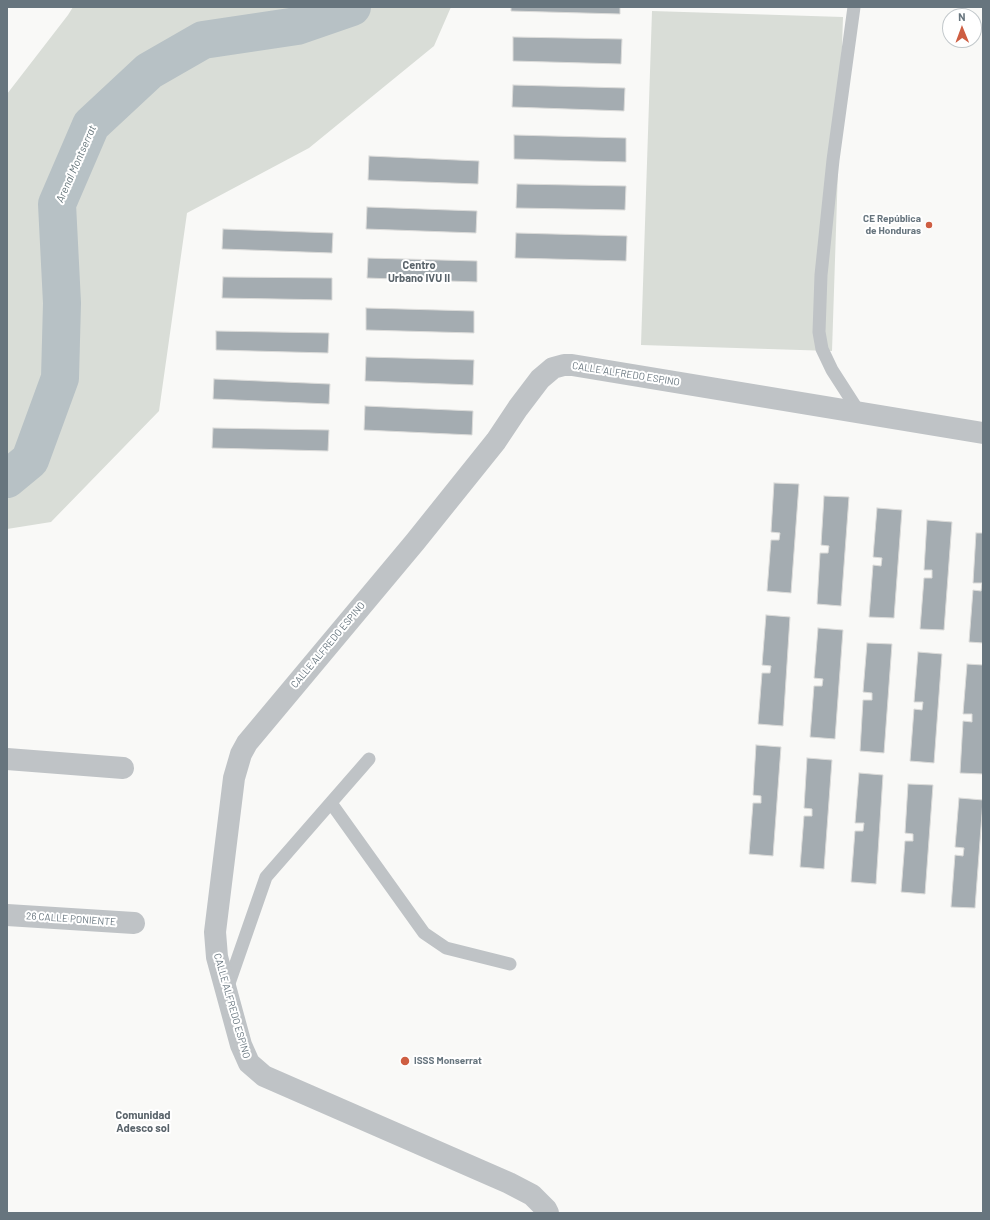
<!DOCTYPE html>
<html>
<head>
<meta charset="utf-8">
<style>
	body { margin:0 }
	#map { position:relative; width:990px; height:1220px; overflow:hidden; background:#f9f9f7; font-family:Barlow,sans-serif }
	canvas { display:block }
	.frame { position:absolute; inset:0; border:8px solid #67757e; pointer-events:none }
	.north { position:absolute; left:942px; top:8px; width:40px; height:40px; box-sizing:border-box; background:#fff; border:1px solid #c2c8cb; border-radius:50%; rotate:359deg; font-size:11px; font-weight:700; line-height:16px; text-align:center; color:#67757e }
	.north::after { content:''; display:block; margin:auto; width:14px; height:18px; background:#ce5e42; clip-path:polygon(50% 0,100% 100%,50% 72%,0 100%) }
</style>
</head>
<body>
<div id="map">
<canvas width="990" height="1220"></canvas>
<div class="frame"></div>
<div class="north">N</div>
</div>
<script>
const ctx = document.querySelector('canvas').getContext('2d');
ctx.lineJoin = 'round';
function fillPath(path, color) { ctx.fillStyle = color; ctx.fill(path, 'evenodd'); }
const poly = rows => new Path2D(rows.map(r => 'M' + r).join(''));
function stroke(path, color, width, dash) { ctx.strokeStyle = color; ctx.lineWidth = width; ctx.lineCap = dash ? 'butt' : 'round'; ctx.setLineDash(dash || []); ctx.stroke(path); }
function label(font, color, halo, rows, align = 'center') {
  ctx.font = font + ' Barlow,sans-serif'; ctx.lineWidth = 4; ctx.setLineDash([]); ctx.textBaseline = 'middle'; ctx.strokeStyle = halo; ctx.fillStyle = color; for (const [text, x, y, turn = 0] of rows) {
    ctx.save(); ctx.translate(x, y); ctx.rotate((+turn || 0) * Math.PI / 180); ctx.textAlign = isNaN(turn) ? turn : align; if (halo) ctx.strokeText(text, 0, 0); ctx.fillText(text, 0, 0); ctx.restore();
  }
}
fillPath(poly([
	[73,7,451,7,434,46,309,148,187,213,159,411,51,522,7,529,7,94,68,15],
	[652,11,843,17,832,351,641,345]
]), '#d9ddd7');
stroke(poly([
	[7,479,30,460,60,378,62,303,57,204,91,125,149,71,203,40,297,26,352,7]
]), '#b7c1c5', 38);
const building = poly([
	[511,7,620,7,620,14,511,11,511,7],
	[513,37,622,39,621,64,513,61,513,37],
	[513,85,625,88,624,111,512,107,513,85],
	[514,135,626,138,626,162,514,159,514,135],
	[369,156,479,161,478,184,368,180,369,156],
	[517,184,626,186,625,210,516,208,517,184],
	[367,207,477,211,476,233,366,229,367,207],
	[223,229,333,233,332,253,222,249,223,229],
	[516,233,627,236,626,261,515,258,516,233],
	[368,258,477,261,477,282,367,278,368,258],
	[223,277,332,278,332,300,222,298,223,277],
	[366,308,474,311,474,333,366,330,366,308],
	[216,331,329,333,328,353,216,350,216,331],
	[366,357,474,360,473,385,365,381,366,357],
	[214,379,330,384,329,404,213,399,214,379],
	[365,406,473,411,472,435,364,430,365,406],
	[213,428,329,430,328,451,212,448,213,428],
	[774,483,799,484,791,593,767,591,771,540,779,540,780,533,771,532,774,483],
	[824,496,849,497,841,606,817,604,820,553,828,553,829,546,821,545,824,496],
	[877,508,902,510,894,618,869,617,873,565,881,566,882,558,873,557,877,508],
	[927,520,952,522,944,630,920,629,924,578,932,578,932,570,924,570,927,520],
	[976,533,983,533,983,643,969,642,973,590,981,591,982,583,973,583,976,533],
	[766,615,790,617,783,726,758,724,762,673,770,673,771,666,762,665,766,615],
	[818,628,843,630,835,739,810,737,814,686,822,686,823,679,814,678,818,628],
	[867,643,892,644,884,753,860,751,863,700,872,700,872,693,863,692,867,643],
	[918,652,942,654,934,763,910,761,914,709,922,710,923,702,914,702,918,652],
	[967,664,983,665,983,774,960,773,963,721,972,722,972,714,963,714,967,664],
	[756,745,781,747,773,856,749,854,753,803,761,803,761,796,753,795,756,745],
	[807,758,832,760,824,869,800,867,804,816,812,816,812,809,804,808,807,758],
	[859,773,883,775,876,884,851,882,855,831,863,831,864,823,855,823,859,773],
	[908,784,933,785,925,894,901,892,905,841,913,841,913,834,905,833,908,784],
	[959,798,983,800,975,908,951,907,955,855,963,856,964,848,955,847,959,798]
]);
fillPath(building, '#a4acb1');
stroke(building, '#dbdbd9', 1);
stroke(poly([
	[854,7,833,160,821,275,819,332,822,349,832,370,859,412],
	[331,803,424,933,446,948,510,964],
	[227,989,266,877,369,759]
]), '#bfc3c6', 13);
stroke(poly([
	[7,759,123,768],
	[7,915,134,923],
	[548,1213,546,1209,532,1195,509,1183,264,1076,249,1063,241,1045,217,957,215,932,234,778,241,754,247,743,415,542,496,441,518,408,540,379,553,368,564,365,572,365,983,433]
]), '#bfc3c6', 22);
for (const [x, y, r, color] of [
	[929,225,4,"#ce5e42"],
	[405,1061,5,"#ce5e42"]
]) { const dot = new Path2D(); dot.arc(x, y, r, 0, 2 * Math.PI); ctx.fillStyle = color; ctx.fill(dot); stroke(dot, '#fff', 1.5); }
label('bold 10px', '#67757e', '#fff', [
	["CE República",921,219],
	["de Honduras",921,231],
	["ISSS Monserrat",414,1061,"left"]
], 'right');
label('10px', '#67757e', '#fff', [
	["CALLE ALFREDO ESPINO",626,374,9],
	["CALLE ALFREDO ESPINO",328,645,-50],
	["26 CALLE PONIENTE",71,919,4],
	["CALLE ALFREDO ESPINO",232,1006,74]
]);
label('italic 11px', '#637378', '#fff', [
	["Arenal Montserrat",76,164,-66]
]);
label('bold 11px', '#59636a', '#fff', [
	["Centro",419,265],
	["Urbano IVU II",419,278],
	["Comunidad",143,1115],
	["Adesco sol",143,1128]
]);
</script>
</body>
</html>
